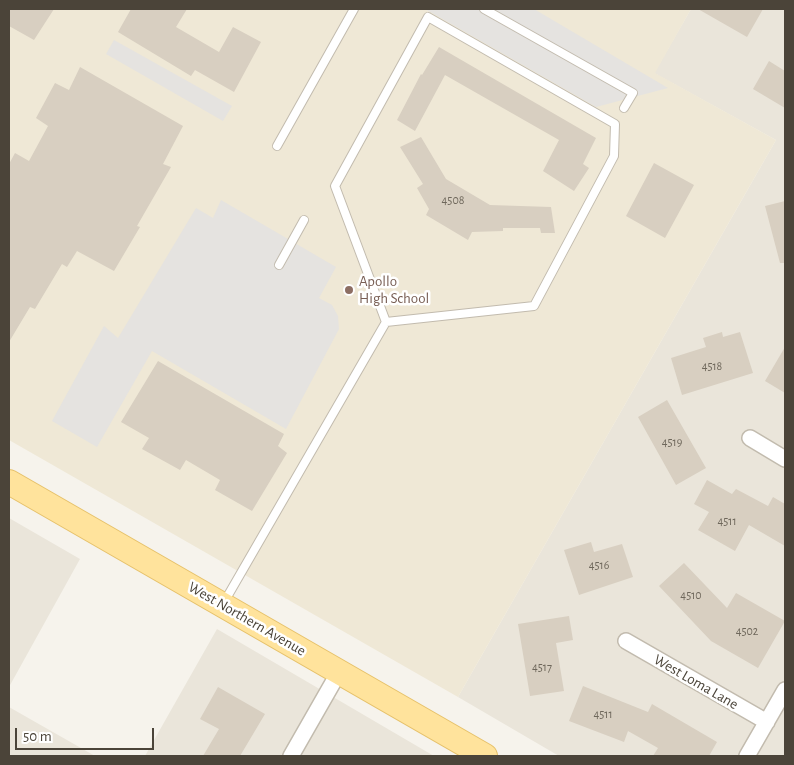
<!DOCTYPE html>
<html>
<head>
<meta charset="utf-8">
<style>
	body { margin:0 }
	#map { position:relative; width:794px; height:765px; overflow:hidden; background:#f6f3ec; font-family:"Alegreya Sans",sans-serif }
	canvas { display:block }
	.frame { position:absolute; inset:0; border:10px solid #4b4439; pointer-events:none }
	.scale { position:absolute; left:15px; top:728px; width:139px; height:22px; box-sizing:border-box; border:2px solid #4b4439; border-top:0; padding-left:6px; font-size:15px; line-height:18px; white-space:nowrap; color:#4b4439; -webkit-text-stroke:4px #fff; paint-order:stroke }
</style>
</head>
<body>
<div id="map">
<canvas width="794" height="765"></canvas>
<div class="frame"></div>
<div class="scale">50 m</div>
</div>
<script>
const ctx = document.querySelector('canvas').getContext('2d');
ctx.lineJoin = 'round';
function fillPath(path, color) { ctx.fillStyle = color; ctx.fill(path, 'evenodd'); }
const poly = rows => new Path2D(rows.map(r => 'M' + r).join(''));
function stroke(path, color, width, dash) { ctx.strokeStyle = color; ctx.lineWidth = width; ctx.lineCap = dash ? 'butt' : 'round'; ctx.setLineDash(dash || []); ctx.stroke(path); }
function label(font, color, halo, rows, align = 'center') {
  ctx.font = font + ' "Alegreya Sans",sans-serif'; ctx.lineWidth = 5; ctx.setLineDash([]); ctx.textBaseline = 'middle'; ctx.strokeStyle = halo; ctx.fillStyle = color; for (const [text, x, y, turn = 0] of rows) {
    ctx.save(); ctx.translate(x, y); ctx.rotate((+turn || 0) * Math.PI / 180); ctx.textAlign = isNaN(turn) ? turn : align; if (halo) ctx.strokeText(text, 0, 0); ctx.fillText(text, 0, 0); ctx.restore();
  }
}
fillPath(poly([
	[691,9,785,9,785,756,559,756,458,697,776,140,654,73],
	[9,518,80,559,9,687],
	[217,629,434,756,145,756],
	[9,707,95,756,9,756]
]), '#eae5da');
fillPath(poly([
	[9,9,691,9,655,73,776,140,458,697,9,440]
]), '#efe8d6');
fillPath(poly([
	[425,9,534,9,668,88,596,107],
	[114,40,232,106,223,121,106,54],
	[221,200,336,267,319,298,332,305,338,316,339,329,286,429,152,351,97,447,52,421,104,326,118,338,196,208,213,218]
]), '#e5e3e0');
fillPath(poly([
	[9,9,54,9,34,40,9,26],
	[131,9,187,9,176,27,219,52,233,27,261,42,234,92,195,70,191,76,118,32],
	[698,9,763,9,747,37],
	[439,47,596,138,583,164,589,168,574,191,543,171,559,140,445,75,415,131,397,120,421,74,422,75],
	[769,61,785,71,785,108,753,89],
	[80,67,183,126,163,164,171,167,137,226,140,227,114,271,77,251,67,267,62,264,35,309,30,307,9,342,9,164,15,153,29,161,48,126,36,118,55,83,69,90],
	[421,137,446,179,490,205,551,207,555,233,541,233,540,228,503,228,503,231,472,232,468,240,426,215,429,209,417,188,423,184,400,147],
	[654,163,694,185,665,238,626,216],
	[785,201,785,263,780,263,765,206],
	[722,332,723,337,740,332,753,373,682,395,671,358,706,347,703,338],
	[785,347,785,393,765,381],
	[158,361,284,434,278,446,287,453,252,511,215,490,220,480,186,460,180,470,142,449,149,438,121,422],
	[667,400,706,468,676,485,638,417],
	[707,480,732,494,736,489,768,506,773,497,785,504,785,546,749,525,735,551,698,530,709,512,694,504],
	[591,542,594,552,622,544,633,577,579,595,564,550],
	[684,563,727,608,736,593,785,621,758,668,711,641,659,586],
	[569,616,573,640,556,643,564,691,530,696,518,624],
	[583,686,648,712,652,704,717,742,709,756,653,756,658,748,628,731,624,742,569,721],
	[218,687,265,714,240,756,203,756,219,729,200,719]
]), '#d8cfc1');
const lane = poly([
	[484,9,633,93,624,108],
	[428,17,615,124,614,156,534,306,386,322,335,186,428,17],
	[277,146,354,9],
	[279,265,304,220],
	[223,604,386,322]
]);
const street = poly([
	[750,438,785,459],
	[626,641,767,722],
	[291,756,339,672],
	[747,756,785,690]
]);
const primary = poly([
	[9,482,485,756]
]);
stroke(lane, '#c2bbae', 10);
stroke(street, '#c2bbae', 18);
stroke(primary, '#e6c16a', 26);
stroke(lane, '#fff', 8);
stroke(street, '#fff', 15);
stroke(primary, '#ffe39c', 24);
for (const [x, y, r, color] of [
	[349,290,5,"#8d6e63"]
]) { const dot = new Path2D(); dot.arc(x, y, r, 0, 2 * Math.PI); ctx.fillStyle = color; ctx.fill(dot); stroke(dot, '#fff', 2); }
label('12px', '#6e675b', null, [
	["4508",453,200],
	["4518",712,366],
	["4519",672,442],
	["4511",727,521],
	["4516",599,565],
	["4510",691,595],
	["4502",747,631],
	["4517",542,667],
	["4511",603,714]
]);
label('15px', '#785e54', '#fff', [
	["Apollo",359,281],
	["High School",359,298]
], 'left');
label('15px', '#4b4439', '#fff', [
	["West Northern Avenue",247,619,30],
	["West Loma Lane",696,682,30]
]);
</script>
</body>
</html>
